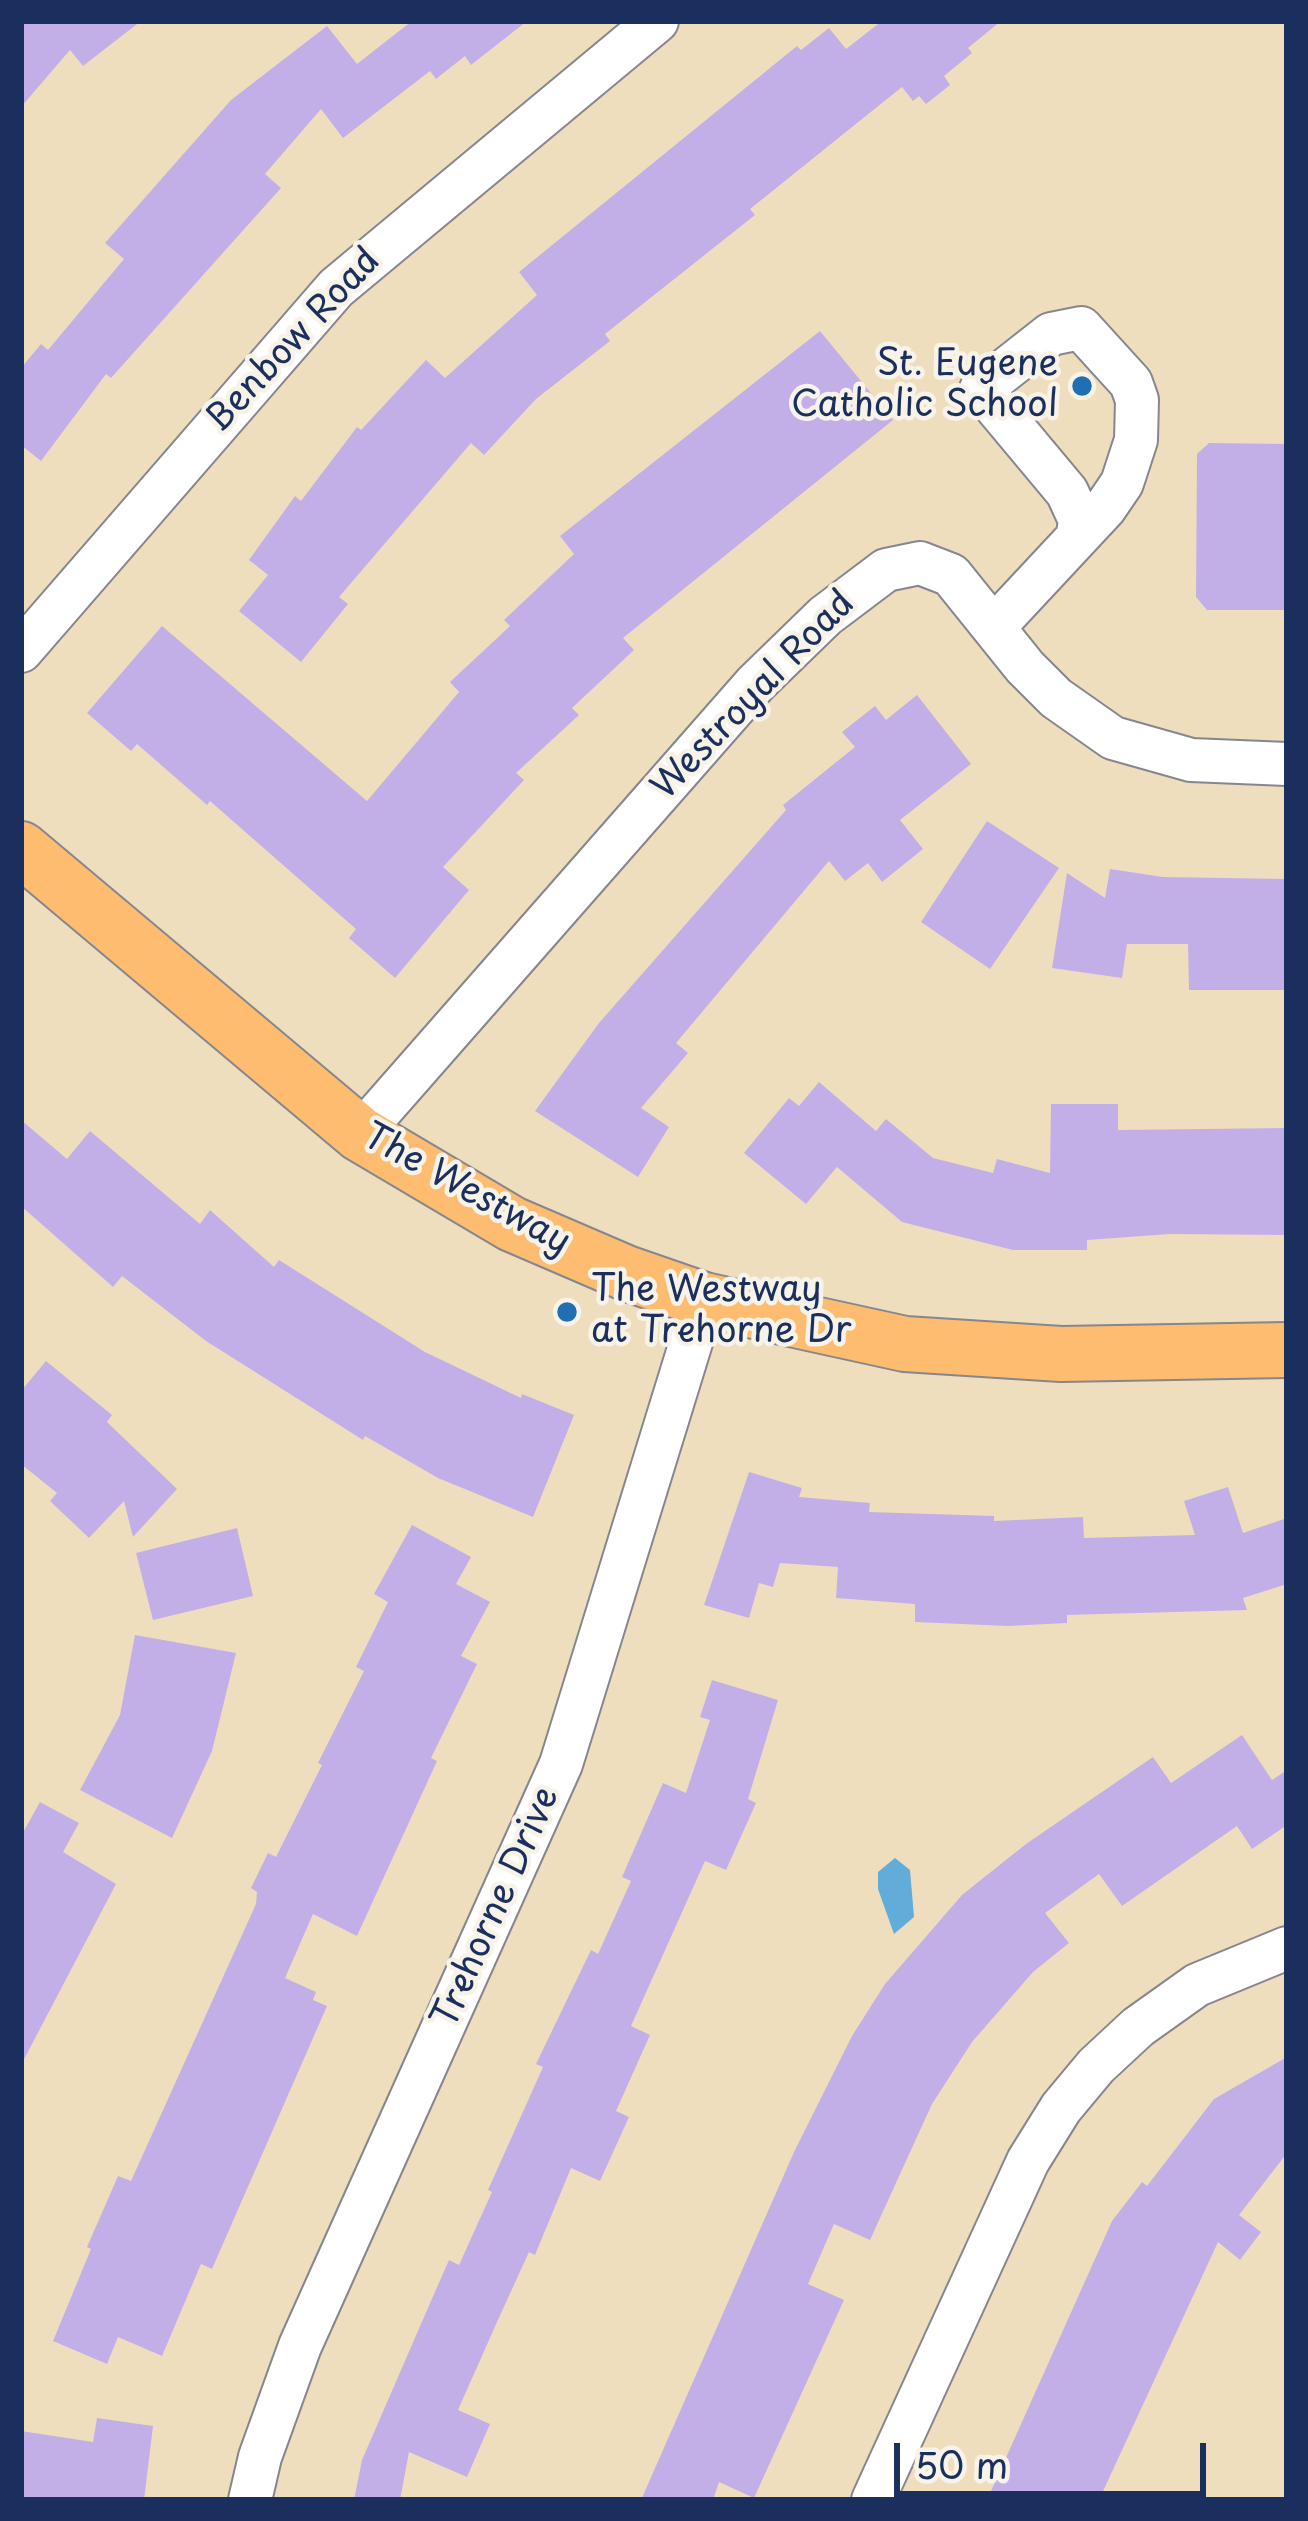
<!DOCTYPE html>
<html>
<head>
<meta charset="utf-8">
<style>
	body { margin:0 }
	#map { position:relative; width:1308px; height:2521px; overflow:hidden; background:#efdebd; font-family:"Playpen Sans",sans-serif }
	canvas { display:block }
	.frame { position:absolute; inset:0; border:24px solid #1b2f5e; pointer-events:none }
	.scale { position:absolute; left:894px; top:2443px; width:312px; height:54px; box-sizing:border-box; border:6px solid #1b2f5e; border-top:0; padding-left:15px; font-size:36px; line-height:42px; white-space:nowrap; color:#1b2f5e; -webkit-text-stroke:9px #f7f3e8; paint-order:stroke }
</style>
</head>
<body>
<div id="map">
<canvas width="1308" height="2521"></canvas>
<div class="frame"></div>
<div class="scale">50 m</div>
</div>
<script>
const ctx = document.querySelector('canvas').getContext('2d');
ctx.lineJoin = 'round';
function fillPath(path, color) { ctx.fillStyle = color; ctx.fill(path, 'evenodd'); }
const poly = rows => new Path2D(rows.map(r => 'M' + r).join(''));
function stroke(path, color, width, dash) { ctx.strokeStyle = color; ctx.lineWidth = width; ctx.lineCap = dash ? 'butt' : 'round'; ctx.setLineDash(dash || []); ctx.stroke(path); }
function label(font, color, halo, rows, align = 'center') {
  ctx.font = font + ' "Playpen Sans",sans-serif'; ctx.lineWidth = 9; ctx.setLineDash([]); ctx.textBaseline = 'middle'; ctx.strokeStyle = halo; ctx.fillStyle = color; for (const [text, x, y, turn = 0] of rows) {
    ctx.save(); ctx.translate(x, y); ctx.rotate((+turn || 0) * Math.PI / 180); ctx.textAlign = isNaN(turn) ? turn : align; if (halo) ctx.strokeText(text, 0, 0); ctx.fillText(text, 0, 0); ctx.restore();
  }
}
fillPath(poly([
	[895,1858,910,1870,914,1917,894,1934,878,1889,878,1872]
]), '#62acda');
fillPath(poly([
	[21,21,141,21,83,66,70,50,21,107],
	[412,21,527,21,471,65,465,56,436,79,430,71,343,138,321,109,265,174,281,188,111,378,106,374,41,461,21,445,21,368,41,344,48,350,124,259,105,243,231,100,327,26,357,64],
	[882,21,1001,21,968,48,972,53,944,76,950,85,926,104,919,96,913,101,902,87,750,209,755,215,605,334,610,341,536,399,484,455,471,443,339,597,348,604,301,662,239,611,268,575,249,560,295,496,301,501,357,427,361,430,426,360,445,378,537,295,519,272,797,46,801,50,829,28,846,49],
	[820,331,893,420,623,638,634,650,572,708,579,715,516,773,524,780,443,867,469,890,395,978,349,938,356,929,210,801,207,805,137,744,131,751,87,713,162,626,367,801,459,692,450,682,510,626,504,620,574,554,560,536],
	[1209,443,1287,444,1287,610,1207,610,1196,597,1197,454],
	[917,695,971,764,900,820,923,849,882,882,868,863,845,881,829,861,676,1043,688,1053,641,1108,669,1127,638,1177,535,1111,599,1023,786,810,783,805,855,747,842,732,875,706,886,720],
	[987,821,1059,868,990,969,921,922],
	[1110,869,1163,877,1287,879,1287,990,1189,990,1188,944,1127,944,1122,978,1052,968,1067,873,1105,898],
	[819,1082,876,1131,886,1119,933,1158,993,1173,997,1159,1050,1173,1051,1104,1118,1104,1118,1130,1287,1128,1287,1235,1170,1234,1087,1240,1087,1250,1013,1250,902,1222,837,1167,806,1204,744,1153,789,1098,799,1106],
	[21,1120,67,1159,90,1131,200,1224,210,1210,274,1267,279,1260,425,1352,521,1398,522,1394,574,1415,533,1517,438,1478,365,1436,363,1440,206,1341,122,1276,113,1287,21,1206],
	[46,1361,112,1415,107,1422,177,1489,133,1537,124,1501,89,1538,50,1501,57,1493,21,1464,21,1391],
	[749,1472,802,1488,799,1497,870,1503,869,1512,994,1516,994,1521,1083,1517,1084,1538,1195,1535,1184,1501,1228,1487,1243,1533,1287,1518,1287,1584,1243,1598,1247,1610,1067,1615,1067,1623,1008,1626,915,1622,915,1604,836,1598,838,1567,780,1563,773,1587,759,1583,749,1618,704,1605],
	[412,1525,471,1557,456,1584,490,1602,461,1656,477,1664,431,1758,437,1761,357,1936,313,1914,285,1978,316,1992,313,2000,327,2006,212,2269,201,2264,162,2356,118,2337,107,2364,53,2341,91,2249,87,2247,118,2176,131,2181,256,1904,257,1892,251,1888,268,1853,276,1857,322,1765,318,1763,364,1671,356,1667,388,1602,374,1594],
	[237,1528,253,1596,153,1620,136,1553],
	[135,1635,236,1653,212,1751,172,1838,80,1790,120,1715],
	[712,1680,778,1700,748,1799,756,1803,726,1870,705,1861,631,2026,650,2035,616,2111,629,2117,600,2181,571,2168,535,2255,529,2252,497,2322,458,2410,490,2424,467,2477,409,2452,400,2500,354,2500,362,2460,434,2294,449,2260,459,2265,492,2192,488,2190,543,2067,536,2064,591,1950,598,1954,631,1881,622,1877,663,1783,686,1793,710,1720,700,1717],
	[1242,1735,1272,1780,1287,1770,1287,1825,1252,1849,1237,1826,1122,1906,1099,1874,1045,1913,1069,1943,1033,1972,972,2042,932,2104,870,2240,834,2224,808,2284,844,2300,754,2498,719,2482,713,2500,641,2500,794,2152,852,2036,885,1984,962,1895,1026,1844,1153,1757,1171,1783],
	[40,1802,79,1823,63,1852,116,1884,21,2065,21,1836],
	[1287,2057,1287,2153,1239,2215,1261,2232,1240,2260,1218,2242,1099,2500,987,2500,1112,2221,1142,2182,1147,2186,1214,2099],
	[97,2418,153,2426,144,2500,21,2500,21,2431,93,2442]
]), '#c3afe8');
const minor = poly([
	[994,627,1105,508,1122,483,1136,440,1137,400,1131,383,1081,328,1051,334,981,389,1067,492,1080,520,1078,534],
	[21,651,336,288,657,21],
	[360,1134,755,684,825,616,886,570,920,563,951,575,1025,667,1056,698,1113,738,1191,760,1287,764],
	[250,2500,260,2457,300,2346,561,1764,704,1300],
	[873,2500,1028,2161,1061,2108,1096,2066,1138,2027,1197,1985,1287,1948]
]);
const major = poly([
	[21,849,360,1134,512,1224,626,1273,704,1300,905,1344,1061,1354,1287,1350]
]);
stroke(minor, '#85868e', 46);
stroke(major, '#85868e', 58);
stroke(minor, '#fff', 42);
stroke(major, '#febc70', 54);
for (const [x, y, r, color] of [
	[1082,386,12,"#1f6fb2"],
	[567,1312,12,"#1f6fb2"]
]) { const dot = new Path2D(); dot.arc(x, y, r, 0, 2 * Math.PI); ctx.fillStyle = color; ctx.fill(dot); stroke(dot, '#f7f3e8', 4.5); }
label('36px', '#1b2f5e', '#f7f3e8', [
	["Benbow Road",294,341,-47],
	["Westroyal Road",754,696,-46],
	["The Westway",466,1190,29],
	["Trehorne Drive",497,1908,-66]
]);
label('36px', '#1b2f5e', '#f7f3e8', [
	["St. Eugene",1058,365],
	["Catholic School",1058,406],
	["The Westway",591,1291,"left"],
	["at Trehorne Dr",591,1332,"left"]
], 'right');
</script>
</body>
</html>
